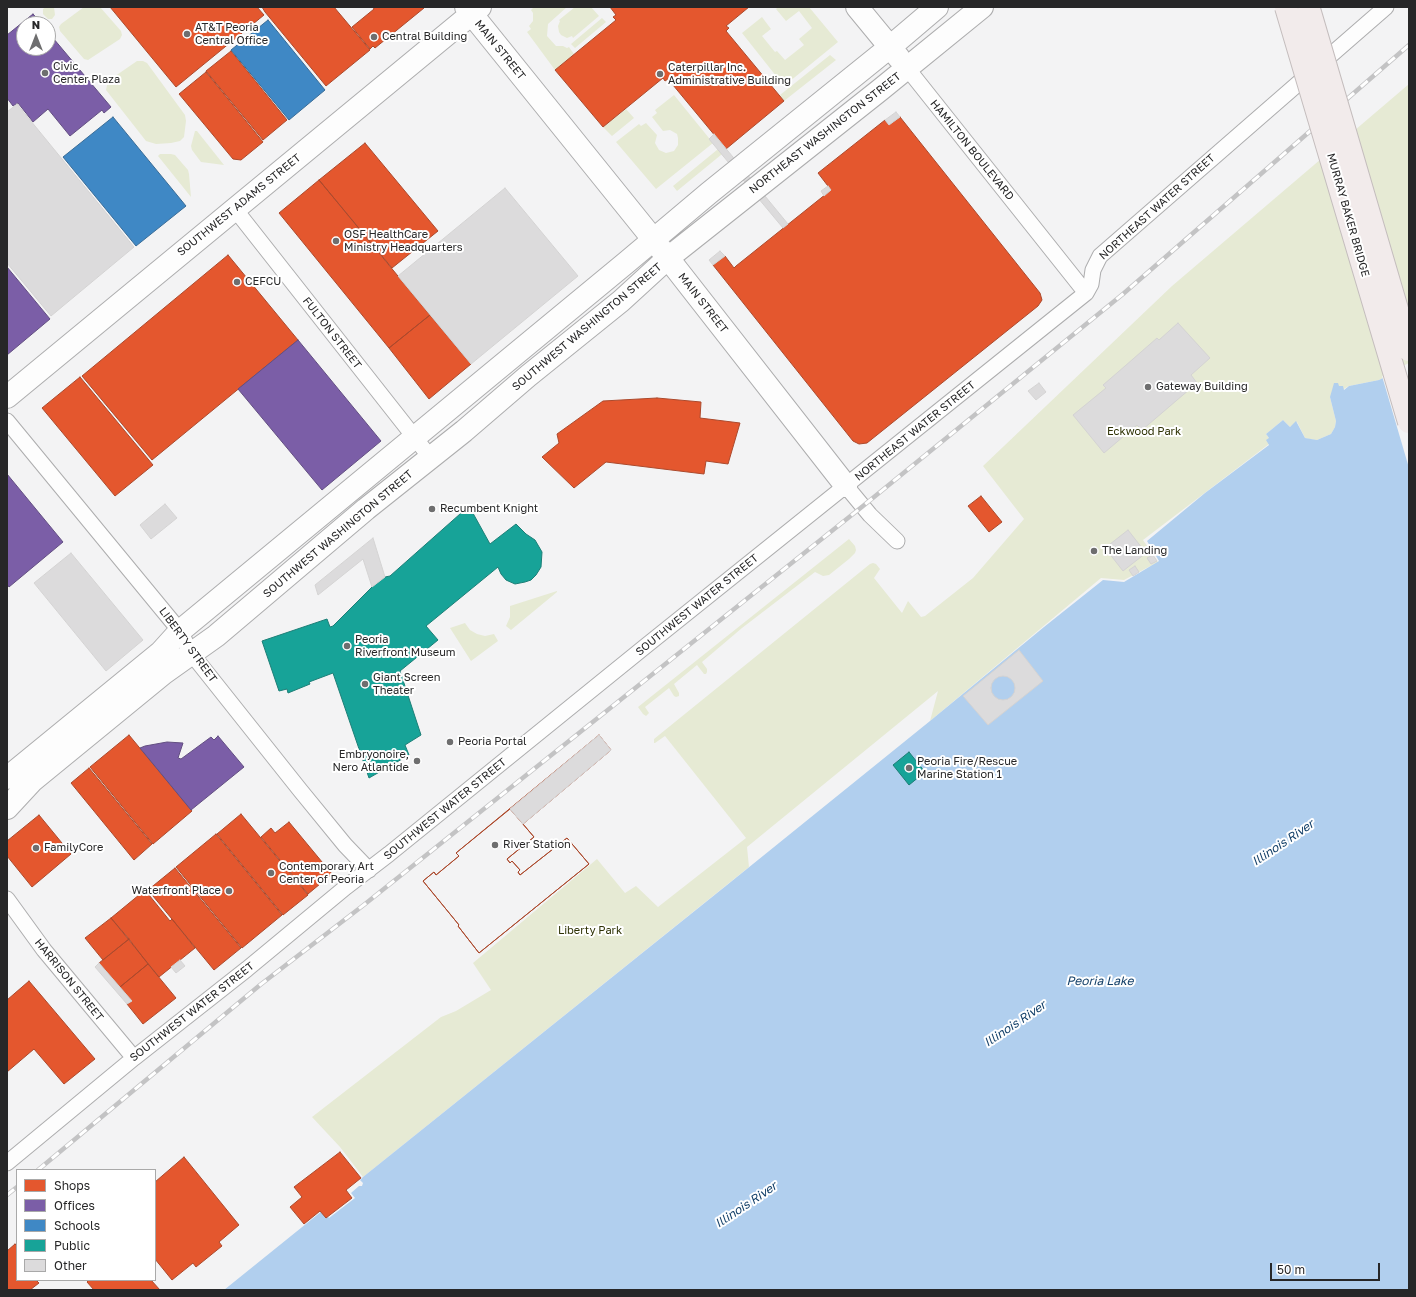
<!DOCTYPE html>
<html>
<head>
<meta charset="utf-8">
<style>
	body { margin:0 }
	#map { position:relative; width:1416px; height:1297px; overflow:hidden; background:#f3f3f4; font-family:"Golos Text",sans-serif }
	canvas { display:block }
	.frame { position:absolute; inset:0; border:8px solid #272728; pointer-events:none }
	.legend { position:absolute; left:16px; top:1169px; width:140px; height:112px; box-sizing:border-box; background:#fff; border:1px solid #a9a9a9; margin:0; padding:5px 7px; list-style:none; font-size:12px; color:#272728 }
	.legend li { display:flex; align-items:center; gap:8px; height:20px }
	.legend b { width:20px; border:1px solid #a9a9a9 }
	.north { position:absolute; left:16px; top:16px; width:40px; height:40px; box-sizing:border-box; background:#fff; border:1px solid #a9a9a9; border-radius:50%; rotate:0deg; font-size:11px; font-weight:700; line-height:16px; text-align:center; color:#272728 }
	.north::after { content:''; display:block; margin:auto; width:14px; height:18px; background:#6e6e6f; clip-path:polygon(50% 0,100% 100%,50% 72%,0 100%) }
	.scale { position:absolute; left:1270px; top:1263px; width:110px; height:18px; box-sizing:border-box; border:2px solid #272728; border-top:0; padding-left:5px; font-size:12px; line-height:14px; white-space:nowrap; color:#272728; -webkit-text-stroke:3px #fff; paint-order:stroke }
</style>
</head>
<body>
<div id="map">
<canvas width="1416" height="1297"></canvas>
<div class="frame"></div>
<ul class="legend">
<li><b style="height:11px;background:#e4572e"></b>Shops</li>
<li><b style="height:11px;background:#7b5ea7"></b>Offices</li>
<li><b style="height:11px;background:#3f88c5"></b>Schools</li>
<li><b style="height:11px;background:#17a398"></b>Public</li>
<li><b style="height:11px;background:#dcdbdc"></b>Other</li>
</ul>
<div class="north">N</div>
<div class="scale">50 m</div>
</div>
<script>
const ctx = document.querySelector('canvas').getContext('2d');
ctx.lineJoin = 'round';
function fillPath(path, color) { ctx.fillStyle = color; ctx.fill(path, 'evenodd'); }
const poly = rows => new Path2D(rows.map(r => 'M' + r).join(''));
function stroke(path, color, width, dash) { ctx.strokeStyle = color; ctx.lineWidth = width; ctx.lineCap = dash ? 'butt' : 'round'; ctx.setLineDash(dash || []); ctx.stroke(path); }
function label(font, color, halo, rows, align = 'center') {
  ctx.font = font + ' "Golos Text",sans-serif'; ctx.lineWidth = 4; ctx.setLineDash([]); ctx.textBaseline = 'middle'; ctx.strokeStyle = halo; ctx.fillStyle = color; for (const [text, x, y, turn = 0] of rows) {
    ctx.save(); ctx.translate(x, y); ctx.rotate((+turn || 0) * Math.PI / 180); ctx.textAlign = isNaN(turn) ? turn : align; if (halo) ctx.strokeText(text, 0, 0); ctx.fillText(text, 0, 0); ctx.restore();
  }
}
fillPath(poly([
	[46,7,54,7,55,15,52,19,48,19,43,14,43,9],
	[84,7,100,7,121,31,122,35,120,39,88,60,84,59,60,31,59,27,61,24],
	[533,7,567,7,548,24,547,36,556,46,563,46,567,48,569,47,574,54,555,70,527,32,531,29,529,26,533,21,533,13,531,10,533,8],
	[575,7,591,7,599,16,573,38,572,36,567,38,561,35,559,32,558,26,560,21,559,20],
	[778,7,809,7,838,42,784,86,742,33,762,17,771,29,762,36,775,52,777,51,785,60,804,45,799,39,812,28,799,11,786,21,776,9],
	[602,18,606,22,575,48,571,44],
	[830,55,836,60,784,101,780,95],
	[137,61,143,61,147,63,185,115,186,121,184,137,180,141,171,143,156,144,146,141,106,90,108,81],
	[1409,84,1409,365,1379,380,1349,386,1330,397,1336,421,1335,427,1331,434,1317,440,1309,439,1305,438,1297,422,1290,427,1283,420,1266,434,1269,438,1269,444,1143,540,1158,562,1124,580,1101,578,930,721,938,691,747,847,749,867,363,1177,340,1147,312,1117,441,1017,456,1011,491,990,473,963,597,859,625,893,636,886,658,907,746,838,665,736,655,743,654,743,654,739,870,564,873,563,876,564,880,569,874,578,902,613,908,601,921,617,925,616,973,578,1024,519,983,466,1172,286],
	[674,95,713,143,656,189,616,142,639,124,641,126,646,123,657,135,655,143,659,150,666,153,674,151,678,145,678,138,677,134,670,130,663,131,652,117,657,113,655,110],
	[626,109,634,118,612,136,603,127],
	[195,131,197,131,224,165,201,162,192,150,191,146],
	[723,145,727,150,677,191,673,186],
	[160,154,171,154,175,155,188,170,189,174,191,197,158,156],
	[849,539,855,546,856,550,855,553,849,559,829,575,823,576,815,572,742,628,702,662,707,669,707,672,706,674,704,674,697,665,674,684,679,693,679,696,676,697,674,696,669,688,645,707,649,713,646,716,643,714,638,707],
	[557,591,557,592,511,630,506,626,510,617,510,606],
	[465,623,470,630,477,634,485,636,494,634,498,641,471,661,450,628]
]), '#e6ead4');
fillPath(poly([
	[1409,365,1409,1290,224,1290,322,1211,329,1218,355,1198,351,1193,359,1186,362,1186,363,1183,360,1180,363,1177,727,885,930,721,1044,627,1103,580,1124,582,1159,561,1147,541,1205,493,1269,445,1266,440,1269,438,1266,434,1283,420,1290,427,1296,421,1305,438,1317,440,1331,434,1335,427,1336,421,1330,397,1334,383,1338,383,1339,386,1343,386,1344,390,1349,386,1379,380]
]), '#b1cfee');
fillPath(poly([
	[1409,363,1409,468,1382,376]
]), '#f3f3f4');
const shops = poly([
	[110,7,257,7,264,15,176,87,110,7],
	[262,7,334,7,370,50,326,86,265,12,262,7],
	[373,7,423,7,424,8,375,48,373,46,370,49,352,27,374,9,373,7],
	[610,7,749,7,726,26,729,28,726,31,784,101,726,149,668,79,665,81,663,78,603,127,555,70,616,20,613,17,616,15,610,7],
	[231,51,287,120,263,140,206,71,231,51],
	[206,72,263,142,241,160,233,159,179,94,206,72],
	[900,117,1040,293,1042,300,1038,306,867,443,859,444,853,441,713,265,725,256,734,268,736,266,831,190,818,173,885,120,889,125,900,117],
	[365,143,438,231,392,268,319,180,365,143],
	[319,180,430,315,389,348,279,213,319,180],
	[228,255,298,340,152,460,82,376,228,255],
	[430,315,471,364,429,399,389,348,430,315],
	[80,377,153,465,115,496,42,408,80,377],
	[657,398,701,402,700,418,740,423,728,464,706,461,704,474,606,462,574,488,542,457,559,443,557,434,603,401,657,398],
	[981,496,1002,522,989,532,968,506,981,496],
	[129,735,192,811,153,844,90,767,129,735],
	[599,735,611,750,523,824,534,837,507,859,510,863,512,861,520,870,518,872,520,875,567,838,589,864,479,953,458,926,459,925,423,881,434,872,436,875,459,856,456,853,599,735],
	[89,768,152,844,134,860,71,783,89,768],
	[510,809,534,837,507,859,510,863,512,861,520,870,518,872,520,875,567,838,589,864,479,953,458,926,459,925,423,881,434,872,436,875,459,856,456,853,510,809],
	[241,814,308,895,283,915,217,834,241,814],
	[39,815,71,854,32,887,7,856,7,841,39,815],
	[289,822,332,874,308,894,261,837,271,828,275,833,289,822],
	[216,834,282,915,242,948,176,867,216,834],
	[175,868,241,948,214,970,148,890,175,868],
	[145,890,170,921,172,919,195,948,159,977,111,918,145,890],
	[111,918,129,939,103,960,85,938,111,918],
	[129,939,148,964,120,987,99,963,129,939],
	[148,964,176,998,143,1024,127,1004,132,1001,120,987,148,964],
	[29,981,95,1059,64,1084,34,1049,7,1072,7,1000,29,981],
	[340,1152,361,1178,346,1190,352,1198,326,1218,320,1211,304,1224,290,1207,302,1197,294,1187,340,1152],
	[184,1157,239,1225,219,1242,222,1246,196,1267,193,1263,172,1280,155,1259,155,1182,184,1157],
	[15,1244,17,1246,17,1280,36,1280,39,1283,30,1290,7,1290,7,1251,15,1244],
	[89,1280,151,1280,160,1290,94,1290,87,1282,89,1280]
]);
fillPath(shops, '#e4572e');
stroke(shops, '#ab492c', 1);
const offices = poly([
	[33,14,42,24,24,24,24,48,48,48,48,32,111,107,104,113,102,110,70,136,48,109,33,122,18,103,13,106,7,98,7,35,33,14],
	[7,267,50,319,7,355,7,267],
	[298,340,381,441,322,490,238,389,298,340],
	[7,474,63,542,9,587,7,584,7,474],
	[218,736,244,767,191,810,140,748,145,746,167,742,183,743,178,758,181,759,211,737,214,740,218,736]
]);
fillPath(offices, '#7b5ea7');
stroke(offices, '#624e81', 1);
const schools = poly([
	[268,20,325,90,289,120,231,50,268,20],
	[113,117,186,206,136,246,63,157,113,117]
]);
fillPath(schools, '#3f88c5');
stroke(schools, '#386b96', 1);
const public = poly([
	[469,506,490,544,516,524,526,534,535,540,542,552,541,567,536,575,531,580,525,582,515,584,506,580,501,574,498,567,426,626,438,640,400,671,421,735,405,745,409,755,369,778,333,673,309,682,310,684,288,693,287,689,279,691,262,641,327,619,330,627,333,626,372,587,385,577,390,576,469,506],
	[909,752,925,772,909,785,893,765,909,752]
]);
fillPath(public, '#17a398');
stroke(public, '#1c7e76', 1);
const building = poly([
	[17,104,134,247,51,316,7,263,7,112,17,104],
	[896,112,900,117,889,125,885,120,896,112],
	[714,134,788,224,783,228,709,139,714,134],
	[828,186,831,190,824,196,821,191,828,186],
	[505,188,578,276,471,364,398,276,505,188],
	[720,251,725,256,713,265,709,260,720,251],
	[1178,323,1210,358,1191,375,1197,383,1142,430,1137,425,1104,453,1073,415,1106,388,1103,385,1125,366,1157,338,1159,340,1178,323],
	[1039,383,1046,392,1036,400,1028,391,1039,383],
	[165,504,177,518,151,539,140,525,165,504],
	[1128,530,1146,553,1123,571,1105,548,1128,530],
	[373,538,385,577,372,587,363,559,318,595,315,585,373,538],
	[71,553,143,640,106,671,34,583,71,553],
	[1153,555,1157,561,1151,564,1147,558,1153,555],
	[1135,566,1139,572,1133,576,1129,570,1135,566],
	[1019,650,1043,681,988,725,963,696,1019,650],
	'991 688a12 12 0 1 1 24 0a12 12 0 1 1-24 0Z',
	[599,735,611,750,523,824,510,809,599,735],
	[180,960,185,966,176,973,171,967,180,960],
	[99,963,132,1001,127,1004,95,967,99,963]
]);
fillPath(building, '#dcdbdc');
stroke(building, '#d4d3d3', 1);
const street = poly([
	[907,68,1086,293],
	[234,208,430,457],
	[7,421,180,631,191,653,300,790,345,845,369,870],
	[846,486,870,515,897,541],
	[7,899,44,950,134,1058],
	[7,1163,134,1058,247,969,346,887,389,854,647,645,1086,293,1091,284,1093,270,1100,256,1386,7]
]);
const secondary = poly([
	[466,7,653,239,846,486],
	[857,7,899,58],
	[7,397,480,7],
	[7,778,161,652,180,631,627,262,709,193,890,47,937,7],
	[7,808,32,781,164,673,216,636,366,509,464,431,528,376,621,301,668,258,880,90,982,7]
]);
stroke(street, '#adadae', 17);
stroke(secondary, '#adadae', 24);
stroke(street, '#fdfdfd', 15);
stroke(secondary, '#fdfdfd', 22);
const rail = poly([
	[38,1170,260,985,365,904,863,506,1123,294,1409,45],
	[7,1195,17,1187]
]);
stroke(rail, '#c3c3c4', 4.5);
stroke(rail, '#fff', 3, [9]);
const highwayBridge = poly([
	[1286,7,1409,422],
	[1309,9,1409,350]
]);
stroke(highwayBridge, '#c4bdbd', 24, []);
stroke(highwayBridge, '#f2ebeb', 22);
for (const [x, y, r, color] of [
	[187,34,4,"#6e6e6f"],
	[374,37,4,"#6e6e6f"],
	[45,73,4,"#6e6e6f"],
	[660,74,4,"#6e6e6f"],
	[336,241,4,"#6e6e6f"],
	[237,282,4,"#6e6e6f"],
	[1148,387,4,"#6e6e6f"],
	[432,509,4,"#6e6e6f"],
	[1094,551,4,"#6e6e6f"],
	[347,646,4,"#6e6e6f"],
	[365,684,4,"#6e6e6f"],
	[450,742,4,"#6e6e6f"],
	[417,761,4,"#6e6e6f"],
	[909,768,4,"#6e6e6f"],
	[495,845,4,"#6e6e6f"],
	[36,848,4,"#6e6e6f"],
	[271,873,4,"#6e6e6f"],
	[229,891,4,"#6e6e6f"]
]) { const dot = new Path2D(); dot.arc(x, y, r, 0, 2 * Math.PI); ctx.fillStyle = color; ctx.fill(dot); stroke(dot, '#fff', 1.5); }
label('11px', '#272728', '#fff', [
	["AT&T Peoria",195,28],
	["Central Office",195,41],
	["Central Building",382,37],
	["Civic",53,67],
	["Center Plaza",53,80],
	["Caterpillar Inc.",668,68],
	["Administrative Building",668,81],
	["OSF HealthCare",344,235],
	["Ministry Headquarters",344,248],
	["CEFCU",245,282],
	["Gateway Building",1156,387],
	["Recumbent Knight",440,509],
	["The Landing",1102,551],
	["Peoria",355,640],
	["Riverfront Museum",355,653],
	["Giant Screen",373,678],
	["Theater",373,691],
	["Peoria Portal",458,742],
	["Embryonoire,",409,755,"right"],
	["Nero Atlantide",409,768,"right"],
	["Peoria Fire/Rescue",917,762],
	["Marine Station 1",917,775],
	["River Station",503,845],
	["FamilyCore",44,848],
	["Contemporary Art",279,867],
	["Center of Peoria",279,880],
	["Waterfront Place",221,891,"right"]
], 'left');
label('11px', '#272728', '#fff', [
	["MAIN STREET",500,50,51],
	["NORTHEAST WASHINGTON STREET",825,133,-38],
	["HAMILTON BOULEVARD",972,150,51],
	["SOUTHWEST ADAMS STREET",239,205,-39],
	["NORTHEAST WATER STREET",1157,207,-42],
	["MURRAY BAKER BRIDGE",1348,215,74],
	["MAIN STREET",703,303,52],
	["SOUTHWEST WASHINGTON STREET",587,327,-40],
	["FULTON STREET",332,333,52],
	["NORTHEAST WATER STREET",915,431,-39],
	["SOUTHWEST WASHINGTON STREET",338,534,-40],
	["SOUTHWEST WATER STREET",697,605,-39],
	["LIBERTY STREET",188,645,54],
	["SOUTHWEST WATER STREET",445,809,-39],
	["HARRISON STREET",69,980,51],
	["SOUTHWEST WATER STREET",192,1012,-38]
]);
label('11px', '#2e3204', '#fff', [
	["Eckwood Park",1144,432],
	["Liberty Park",590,931]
]);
label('italic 12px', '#123f68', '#fff', [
	["Illinois River",1283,843,-34],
	["Peoria Lake",1100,981],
	["Illinois River",1015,1024,-34],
	["Illinois River",746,1205,-34]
]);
</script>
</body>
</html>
